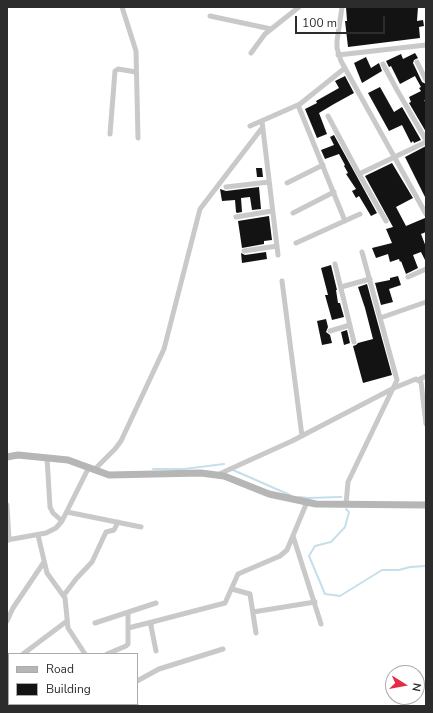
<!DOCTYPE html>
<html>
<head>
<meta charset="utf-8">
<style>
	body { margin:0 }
	#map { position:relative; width:433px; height:713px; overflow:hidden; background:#fff; font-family:"Nunito Sans",sans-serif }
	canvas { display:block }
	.frame { position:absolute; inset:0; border:8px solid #2c2c2c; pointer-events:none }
	.legend { position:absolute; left:8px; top:653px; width:130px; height:52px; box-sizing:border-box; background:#fff; border:1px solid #ababab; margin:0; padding:5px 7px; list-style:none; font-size:12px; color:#2c2c2c }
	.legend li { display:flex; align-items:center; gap:8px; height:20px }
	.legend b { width:20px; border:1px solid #ababab }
	.north { position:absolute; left:385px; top:665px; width:40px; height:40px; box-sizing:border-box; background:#fff; border:1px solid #ababab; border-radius:50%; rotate:101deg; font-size:11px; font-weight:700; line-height:16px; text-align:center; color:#2c2c2c }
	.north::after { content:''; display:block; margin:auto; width:14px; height:18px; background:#e62b48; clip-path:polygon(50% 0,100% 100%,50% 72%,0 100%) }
	.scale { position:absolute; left:295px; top:16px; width:90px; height:18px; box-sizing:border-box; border:2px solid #2c2c2c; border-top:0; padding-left:5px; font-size:12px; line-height:14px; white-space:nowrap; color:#2c2c2c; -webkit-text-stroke:3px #fff; paint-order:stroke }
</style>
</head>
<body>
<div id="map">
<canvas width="433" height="713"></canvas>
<div class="frame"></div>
<ul class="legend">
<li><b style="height:5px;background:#b6b6b6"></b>Road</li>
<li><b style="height:11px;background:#131313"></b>Building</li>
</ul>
<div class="north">N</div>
<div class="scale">100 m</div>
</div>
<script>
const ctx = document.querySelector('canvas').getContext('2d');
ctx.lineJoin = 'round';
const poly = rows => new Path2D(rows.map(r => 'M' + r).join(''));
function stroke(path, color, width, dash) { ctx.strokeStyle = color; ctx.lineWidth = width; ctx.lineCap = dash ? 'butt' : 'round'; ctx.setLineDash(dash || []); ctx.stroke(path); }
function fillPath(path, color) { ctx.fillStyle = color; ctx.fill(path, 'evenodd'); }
stroke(poly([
	[153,469,184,469,224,464],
	[233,470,290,495],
	[299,497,308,498,341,497],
	[346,509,349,512,345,527,331,542,315,546,309,556,325,594,340,596,382,570,399,570,410,567,426,566]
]), '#c5dfeb', 2);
fillPath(poly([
	[346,7,418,7,417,21,423,20,424,26,419,27,420,38,348,47,345,21,347,21],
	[415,53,418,58,414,60,413,63,422,82,426,84,426,101,424,100,426,103,426,132,409,103,411,102,409,97,421,91,419,88,421,87,416,78,415,76,400,84,391,66,389,67,386,61,401,54,403,59],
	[366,57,371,68,379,63,382,71,362,83,354,63],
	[345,76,354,93,334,104,319,113,327,134,317,138,305,109,317,103,316,101,339,88,335,81],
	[380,87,394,112,402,107,421,140,414,143,413,141,411,143,402,125,389,131,368,93],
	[334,135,377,213,371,216,359,196,356,198,352,191,356,189,346,174,348,173,344,166,345,165,339,154,325,159,321,150,334,145,330,137],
	[426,146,426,199,405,157],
	[392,163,413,198,396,207,406,226,425,218,426,221,426,232,421,234,426,247,426,262,421,252,413,255,418,268,406,274,401,261,400,262,399,259,390,262,388,254,376,258,372,248,392,243,386,229,393,227,365,176],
	[256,168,262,168,263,177,257,177],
	[259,187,261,209,252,210,250,197,241,198,242,212,237,213,236,212,235,200,222,201,220,189,226,191],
	[269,216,272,240,264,241,264,244,242,248,238,221],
	[266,252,267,259,242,263,241,253,245,255],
	[331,265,337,290,336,290,338,303,340,303,344,317,332,320,325,295,328,295,321,268],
	[398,276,401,285,389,289,393,302,381,305,375,283,390,280,390,278],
	[367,284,392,375,363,383,353,346,356,345,358,343,373,339,365,308,358,287],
	[326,319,328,327,326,332,330,335,332,343,322,345,317,321],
	[347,330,350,343,344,345,341,332]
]), '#131313');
stroke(poly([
	[122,7,136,51,138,138],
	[342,7,337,41,337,48,341,61,426,214],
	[210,16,271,29],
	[251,53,265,34,299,7],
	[338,55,426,45],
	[417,62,426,80],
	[383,64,397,90,426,140],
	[298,105,345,221],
	[328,116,359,174,386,221],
	[262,121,278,255],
	[250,126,300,104,345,68],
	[110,134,115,71,118,69,136,72],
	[359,174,426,142],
	[287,183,323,165],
	[226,187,269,182],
	[293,213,334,192],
	[236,217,272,211],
	[296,243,360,214],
	[244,251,277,246],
	[335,264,354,342],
	[408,277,426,269],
	[282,281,302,436],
	[341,287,370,279],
	[380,318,426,302],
	[330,331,350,325],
	[418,380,426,376],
	[47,458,50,507,53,513,62,521],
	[94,470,115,449,121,441,164,349,200,209,262,128],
	[217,475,292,441,394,388,416,379,421,382,426,424],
	[346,504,348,482,397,380,362,252],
	[7,505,9,540],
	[67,512,141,527],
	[38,535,47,573,65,598,68,628,85,654],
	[293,536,321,624],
	[7,540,46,533,56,528,62,521,89,467],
	[232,589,250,594,256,633],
	[64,595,76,579,92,562,106,532,114,530,118,522],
	[253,612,315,602],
	[7,621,13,608,44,562],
	[95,623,156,603],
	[128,628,152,622],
	[156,651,151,626,152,622,225,603,238,574,280,556,287,550,307,502],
	[23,654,67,621],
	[107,654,126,646,128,644,128,612],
	[7,663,9,663],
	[137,681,159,669,223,649],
	[7,692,9,691],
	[36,704,37,706],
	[135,704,137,706],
	[52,706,59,704],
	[99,706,99,704]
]), '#c9c9c9', 5);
stroke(poly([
	[7,457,18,455,68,460,109,475,201,473,224,476,269,494,316,504,426,505]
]), '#b6b6b6', 7);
</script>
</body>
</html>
